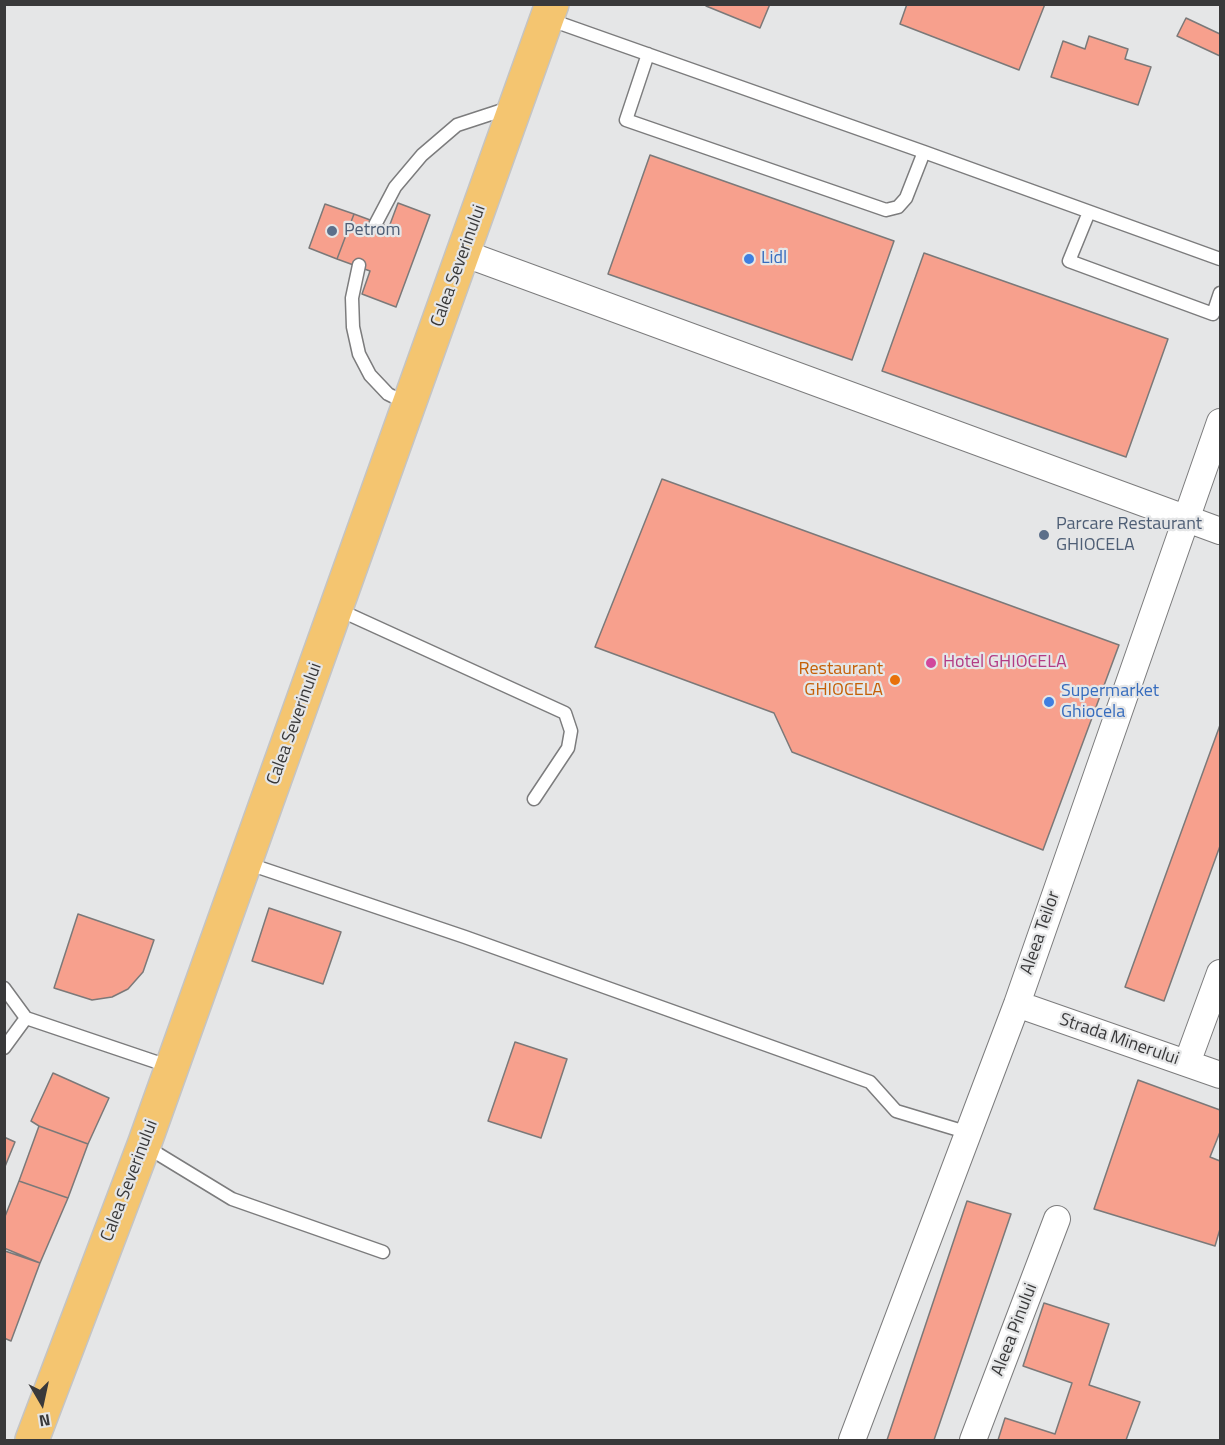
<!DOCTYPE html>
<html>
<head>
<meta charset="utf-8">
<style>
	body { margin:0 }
	#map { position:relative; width:1225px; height:1445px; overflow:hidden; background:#e5e6e7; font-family:"Titillium Web",sans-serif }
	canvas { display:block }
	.frame { position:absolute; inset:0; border:6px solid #39393a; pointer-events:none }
	.north { position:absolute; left:12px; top:1373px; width:60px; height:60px; -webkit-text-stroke:4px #e5e6e7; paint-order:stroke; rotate:171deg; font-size:16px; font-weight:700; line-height:24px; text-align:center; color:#39393a }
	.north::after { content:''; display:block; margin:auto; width:21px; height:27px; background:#39393a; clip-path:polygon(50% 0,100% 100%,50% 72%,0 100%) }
</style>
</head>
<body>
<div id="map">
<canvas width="1225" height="1445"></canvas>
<div class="frame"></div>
<div class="north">N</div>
</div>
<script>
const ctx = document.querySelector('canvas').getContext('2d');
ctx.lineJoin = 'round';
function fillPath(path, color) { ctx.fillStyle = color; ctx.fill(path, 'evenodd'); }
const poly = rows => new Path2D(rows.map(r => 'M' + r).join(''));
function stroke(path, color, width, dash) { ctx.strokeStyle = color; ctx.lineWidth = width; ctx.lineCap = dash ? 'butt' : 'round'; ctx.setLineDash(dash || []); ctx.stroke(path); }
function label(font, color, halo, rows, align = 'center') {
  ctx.font = font + ' "Titillium Web",sans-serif'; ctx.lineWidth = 4.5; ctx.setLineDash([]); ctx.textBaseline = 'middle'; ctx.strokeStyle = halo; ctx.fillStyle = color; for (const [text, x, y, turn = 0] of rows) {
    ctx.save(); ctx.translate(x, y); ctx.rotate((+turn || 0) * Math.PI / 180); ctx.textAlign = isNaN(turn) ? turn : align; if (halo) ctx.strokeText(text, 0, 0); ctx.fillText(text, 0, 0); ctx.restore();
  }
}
const building = poly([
	[707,4,770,4,760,28,706,6,707,4],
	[907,4,1045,4,1019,70,900,24,907,4],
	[1186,18,1220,34,1220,56,1177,36,1186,18],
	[1089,36,1128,49,1125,59,1151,67,1138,105,1051,77,1063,41,1085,49,1089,36],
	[650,155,894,241,852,360,608,274,650,155],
	[398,203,430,215,396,307,362,294,370,271,337,259,354,214,389,227,398,203],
	[325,204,354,214,337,259,309,248,325,204],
	[924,253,1168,339,1126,457,882,371,924,253],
	[662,479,1119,645,1043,850,792,752,774,713,595,647,662,479],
	[1220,725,1220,846,1164,1001,1125,987,1220,725],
	[269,908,341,932,323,984,252,961,269,908],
	[78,914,154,940,143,972,128,989,112,997,92,1000,54,988,78,914],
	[515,1042,567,1059,541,1138,488,1121,515,1042],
	[53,1073,109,1098,88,1144,39,1126,31,1121,53,1073],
	[1138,1080,1220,1110,1220,1132,1210,1157,1220,1161,1220,1229,1215,1246,1094,1209,1138,1080],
	[39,1126,88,1144,68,1198,19,1181,39,1126],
	[4,1137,15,1142,4,1169,4,1137],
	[19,1181,68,1198,40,1263,4,1248,4,1219,19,1181],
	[967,1201,1011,1214,934,1440,887,1440,967,1201],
	[5,1251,40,1263,11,1341,4,1338,5,1251],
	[1044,1303,1109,1324,1089,1385,1140,1402,1126,1440,998,1440,1005,1418,1055,1434,1072,1383,1023,1366,1044,1303]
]);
fillPath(building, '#f7a08d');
stroke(building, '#7b7979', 1.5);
const service = poly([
	[548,19,924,152,1220,259],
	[648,54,626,120,886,210,898,207,906,198,924,152],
	[1089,212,1069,261,1213,314,1220,293],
	[375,225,395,187,422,155,457,125,509,108],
	[359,265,352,298,353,327,359,354,370,375,388,394,408,404],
	[337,609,565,713,571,731,568,748,534,799],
	[246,863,465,937,870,1082,896,1111,969,1133],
	[4,988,26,1018,171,1067],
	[4,1048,26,1018],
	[145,1146,232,1199,383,1252]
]);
const minor = poly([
	[463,253,1220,531],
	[1017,1004,1220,1075],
	[1187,1063,1220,973],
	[852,1440,1017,1004,1220,422],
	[973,1440,1057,1219]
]);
const primary = poly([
	[32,1440,144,1145,552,4]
]);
stroke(service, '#7c7c7d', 15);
stroke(minor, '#7c7c7d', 28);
stroke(primary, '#c4c4c4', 36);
stroke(service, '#fff', 12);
stroke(minor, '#fff', 26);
stroke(primary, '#f4c570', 33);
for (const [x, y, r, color] of [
	[332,231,6,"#5c6f8a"],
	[749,259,6,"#3f7fe0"],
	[1044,535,6,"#5c6f8a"],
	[931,663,6,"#d1479c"],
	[895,680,6,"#e8710a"],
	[1049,702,6,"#3f7fe0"]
]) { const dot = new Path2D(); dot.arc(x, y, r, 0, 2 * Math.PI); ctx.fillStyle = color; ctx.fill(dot); stroke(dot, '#e5e6e7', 2); }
label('18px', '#4e5e75', '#e5e6e7', [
	["Petrom",344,231],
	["Parcare Restaurant",1056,525],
	["GHIOCELA",1056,546]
], 'left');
label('18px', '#366cbe', '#e5e6e7', [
	["Lidl",761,259],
	["Supermarket",1061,692],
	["Ghiocela",1061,713]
], 'left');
label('18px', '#39393a', '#e5e6e7', [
	["Calea Severinului",459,266,-70],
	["Calea Severinului",295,724,-70],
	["Aleea Teilor",1041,933,-71],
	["Strada Minerului",1119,1040,19],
	["Calea Severinului",130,1181,-69],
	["Aleea Pinului",1015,1330,-69]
]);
label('18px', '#b23c85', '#e5e6e7', [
	["Hotel GHIOCELA",943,663]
], 'left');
label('18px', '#c56008', '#e5e6e7', [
	["Restaurant",883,670],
	["GHIOCELA",883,691]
], 'right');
</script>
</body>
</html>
